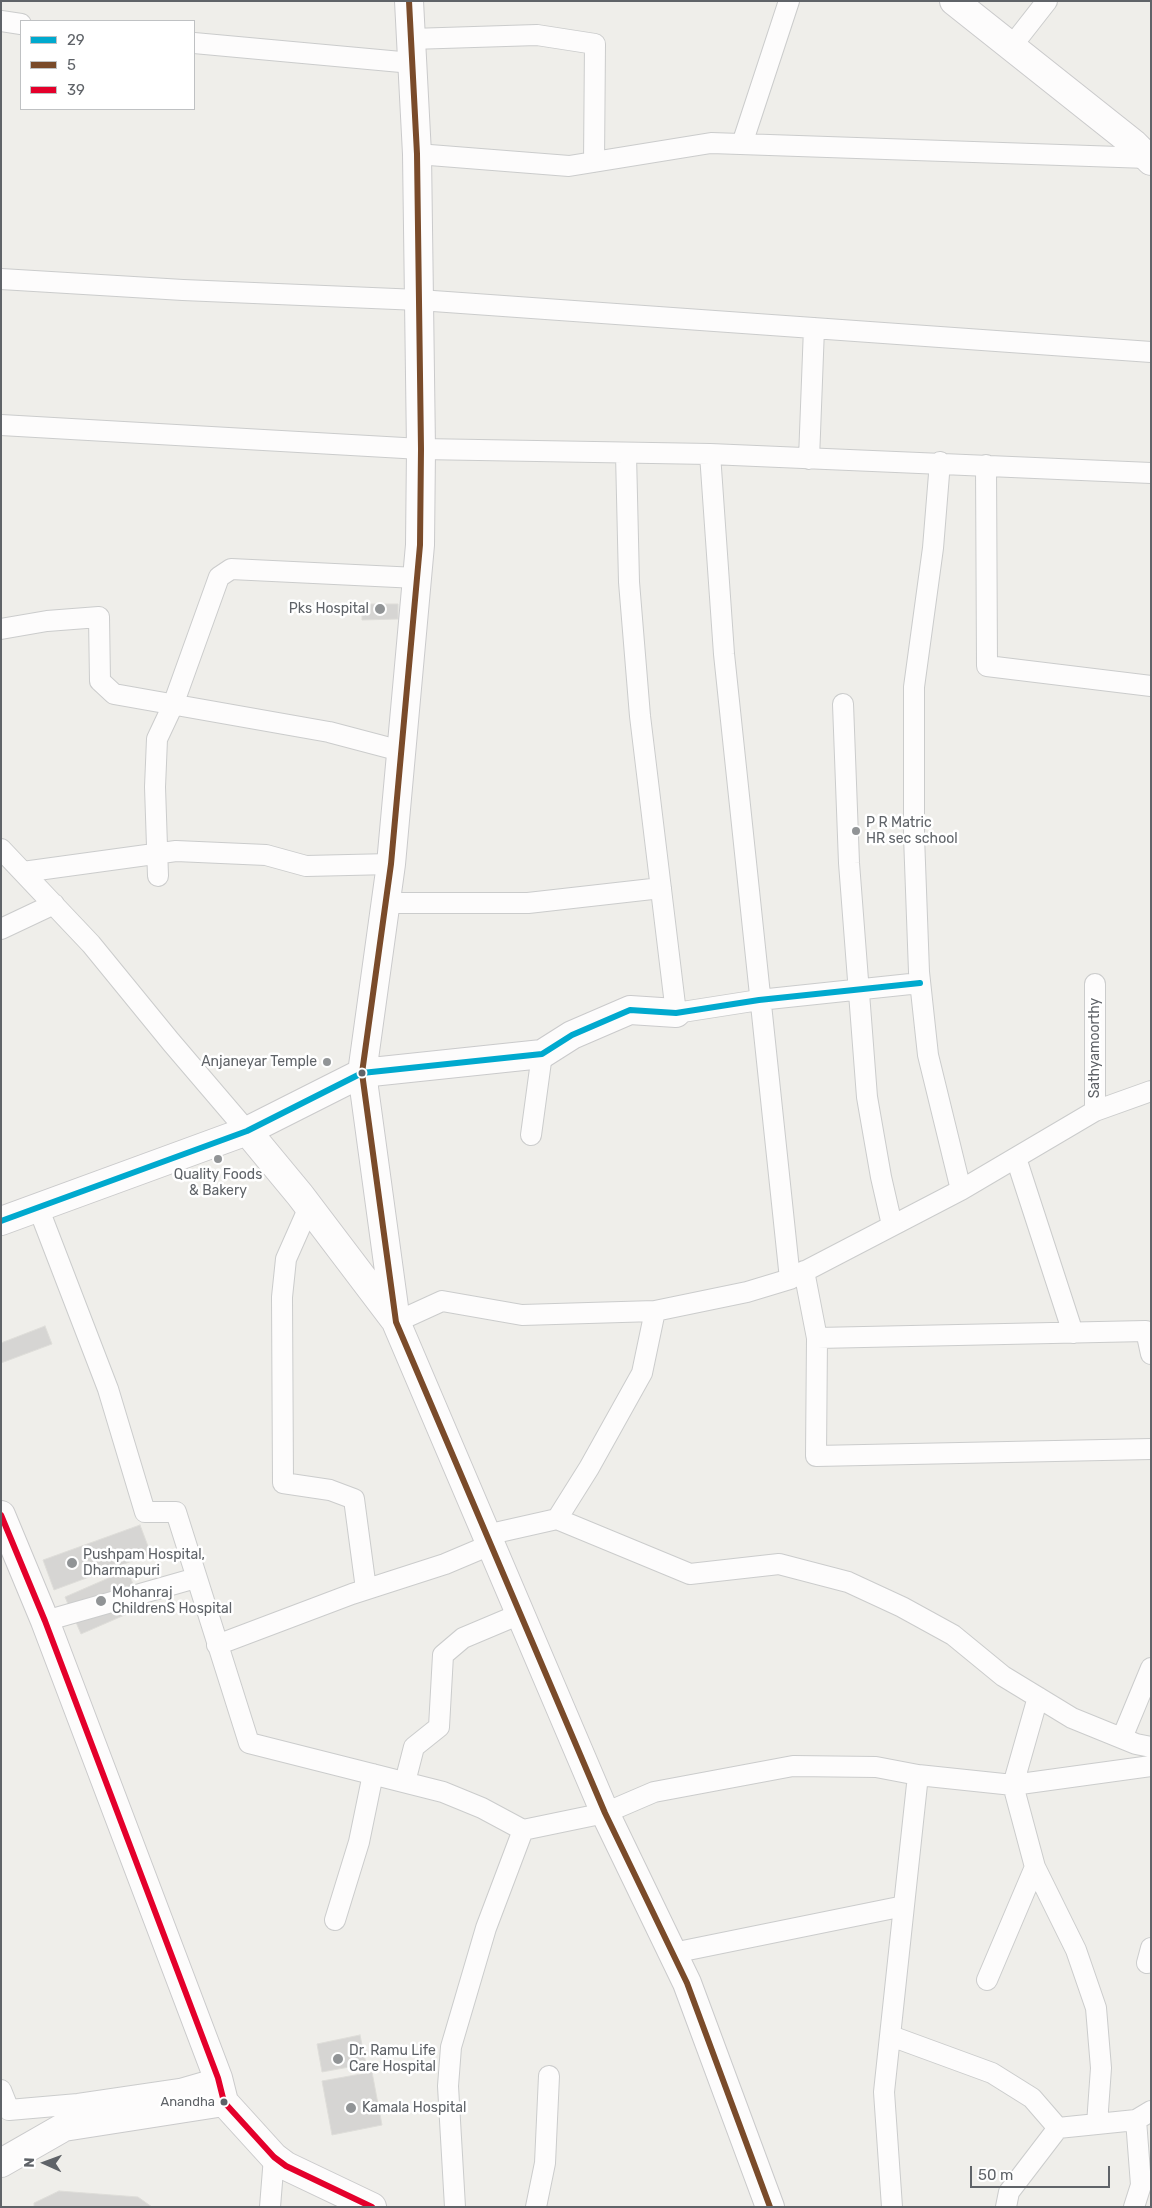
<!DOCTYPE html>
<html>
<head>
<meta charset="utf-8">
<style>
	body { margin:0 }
	#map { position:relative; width:1152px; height:2208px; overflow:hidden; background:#efeeea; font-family:Rubik,sans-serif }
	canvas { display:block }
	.frame { position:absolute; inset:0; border:2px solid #5f6368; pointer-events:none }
	.legend { position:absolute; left:20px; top:20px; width:175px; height:90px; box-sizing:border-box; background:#fff; border:1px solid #bfc1c3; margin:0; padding:6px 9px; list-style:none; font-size:15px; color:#5f6368 }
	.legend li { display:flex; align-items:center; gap:10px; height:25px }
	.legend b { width:25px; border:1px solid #bfc1c3 }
	.north { position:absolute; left:20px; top:2138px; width:50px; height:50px; -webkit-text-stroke:4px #fff; paint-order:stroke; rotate:272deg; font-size:14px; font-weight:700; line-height:20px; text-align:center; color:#5f6368 }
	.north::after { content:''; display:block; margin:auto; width:18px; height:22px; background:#5f6368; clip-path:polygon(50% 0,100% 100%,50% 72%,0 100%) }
	.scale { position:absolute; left:970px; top:2166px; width:140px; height:22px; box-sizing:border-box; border:2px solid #5f6368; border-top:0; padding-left:6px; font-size:15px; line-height:18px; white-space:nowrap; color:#5f6368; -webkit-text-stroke:4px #fff; paint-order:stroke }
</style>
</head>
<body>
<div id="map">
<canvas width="1152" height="2208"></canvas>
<div class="frame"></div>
<ul class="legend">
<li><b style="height:6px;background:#00a9ce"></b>29</li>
<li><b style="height:6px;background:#7a4b2a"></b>5</li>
<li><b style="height:6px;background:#e4002b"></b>39</li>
</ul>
<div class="north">N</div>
<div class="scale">50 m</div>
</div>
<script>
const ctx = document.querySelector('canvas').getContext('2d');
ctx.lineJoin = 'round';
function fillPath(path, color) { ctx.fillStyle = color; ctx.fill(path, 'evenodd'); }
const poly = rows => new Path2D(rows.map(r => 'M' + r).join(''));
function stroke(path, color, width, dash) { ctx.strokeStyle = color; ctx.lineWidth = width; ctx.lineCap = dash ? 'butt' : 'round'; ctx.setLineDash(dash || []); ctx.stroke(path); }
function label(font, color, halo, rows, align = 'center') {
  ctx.font = font + ' Rubik,sans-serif'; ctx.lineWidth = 5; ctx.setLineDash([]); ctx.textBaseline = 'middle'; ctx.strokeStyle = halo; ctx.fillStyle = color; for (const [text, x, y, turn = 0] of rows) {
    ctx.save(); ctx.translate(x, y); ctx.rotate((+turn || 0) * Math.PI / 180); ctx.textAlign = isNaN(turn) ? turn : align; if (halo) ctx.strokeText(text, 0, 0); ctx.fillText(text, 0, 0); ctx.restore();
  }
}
const building = poly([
	[362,604,398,604,398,619,362,620,362,604],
	[45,1326,52,1344,1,1363,1,1343,45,1326],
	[140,1525,151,1554,54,1590,43,1560,140,1525],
	[127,1570,143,1607,81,1634,65,1597,127,1570],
	[360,2035,366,2064,322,2072,317,2044,360,2035],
	[372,2072,382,2125,332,2135,322,2081,372,2072],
	[59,2191,138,2197,152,2207,34,2207,34,2203,59,2191]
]);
fillPath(building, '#d6d5d3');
stroke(building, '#deddd9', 1);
const street = poly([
	[1,21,21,24],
	[411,39,537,35,595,44,594,162],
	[194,43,412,63],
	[1011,47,1047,1],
	[742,144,789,1],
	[417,154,569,166,711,143,1148,158],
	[1,279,183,290,419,300,1151,352],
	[1,425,421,449,710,454,1151,473],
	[626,454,629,582,640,716,676,1013,759,1000,920,983],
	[710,454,724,654,790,1279],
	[809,459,814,328],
	[940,462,933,548,914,687,914,836,919,972,928,1055,961,1190],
	[986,465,987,666,1151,686],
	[1,629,47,621,99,617,100,681,114,694,329,732,401,751],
	[843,704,849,863,867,1097,881,1177,892,1225],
	[1,849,91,944,171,1042,247,1131],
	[23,872,176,851,266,855,306,866,391,864],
	[158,876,155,787,157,739,173,705,219,577,231,569,417,578],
	[386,903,528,903,661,888],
	[1,929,54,904],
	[1095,1111,1095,984],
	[531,1135,542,1054],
	[1016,1158,1073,1333],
	[38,1207,108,1389,145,1512,176,1512,249,1743,443,1792,482,1808,523,1830,605,1813,654,1792,793,1766,876,1767,918,1775,1013,1785,1151,1766],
	[309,1207,286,1259,282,1297,283,1483,330,1490,354,1499,366,1589],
	[804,1271,817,1338,1146,1331,1151,1354],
	[396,1322,442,1301,522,1315,655,1311,747,1292,790,1279,961,1190,1095,1111,1151,1091],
	[817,1338,816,1456,1151,1449],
	[557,1519,589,1468,642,1373,655,1311],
	[486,1535,557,1519,690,1574,779,1564,848,1582,902,1607,953,1635,1003,1676,1072,1718,1136,1744,1151,1747],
	[45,1621,196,1578],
	[217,1645,352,1594,445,1564,490,1545],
	[1038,1697,1013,1785,1035,1867,1076,1950,1096,2008,1101,2068,1097,2124],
	[1122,1738,1151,1668],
	[405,1782,414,1747,439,1727,443,1655,463,1638,520,1614],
	[335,1920,359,1842,373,1774],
	[673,1953,904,1906],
	[1147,1963,1151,1948],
	[987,1980,1035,1867],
	[891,2036,992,2073,1032,2098,1058,2128],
	[1,2090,9,2110,78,2104,180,2089,218,2078],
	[270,2207,274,2157],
	[455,2207,448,2086,451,2047,486,1928,523,1830],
	[536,2207,545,2163,549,2076],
	[892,2207,884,2092,918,1775],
	[1006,2207,1009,2192,1058,2128,1136,2120,1151,2111],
	[1134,2207,1141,2185,1136,2120]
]);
const secondary = poly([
	[409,1,417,154,421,449,420,545,391,864,362,1073,396,1322,605,1813,687,1983,770,2207],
	[954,1,1134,144,1151,161],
	[247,1131,300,1195,394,1319],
	[1,1221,247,1131,362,1073,542,1054,572,1035,630,1010,676,1013],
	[1,1515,45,1621,218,2078,224,2102,274,2157,286,2166,372,2207],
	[1,2163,64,2127,224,2102]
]);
stroke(street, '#cbcccc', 22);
stroke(secondary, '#cacacb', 30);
stroke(street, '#fdfcfc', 20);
stroke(secondary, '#fdfcfc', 28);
stroke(poly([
	[1,1221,247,1131,362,1073,542,1054,572,1035,630,1010,676,1013,759,1000,920,983]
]), '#00a9ce', 6);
stroke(poly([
	[409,1,417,154,421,449,420,545,391,864,362,1073,396,1322,605,1813,687,1983,770,2207]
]), '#7a4b2a', 6);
stroke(poly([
	[1,1515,45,1621,218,2078,224,2102,274,2157,286,2166,372,2207]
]), '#e4002b', 6);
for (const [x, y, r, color] of [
	[380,609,6,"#919496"],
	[856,831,5,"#919496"],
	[327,1062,5,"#919496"],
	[362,1073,4.5,"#5f6368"],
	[218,1159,5,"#919496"],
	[72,1563,6,"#919496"],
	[101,1601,6,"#919496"],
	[338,2059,6,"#919496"],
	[224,2102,4.5,"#5f6368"],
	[351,2108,6,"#919496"]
]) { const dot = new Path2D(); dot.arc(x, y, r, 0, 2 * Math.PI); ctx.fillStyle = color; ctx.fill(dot); stroke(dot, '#fff', 2); }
label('13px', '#5f6368', '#fff', [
	["Anandha",215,2102]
], 'right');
label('14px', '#5f6368', '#fff', [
	["Pks Hospital",369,609,"right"],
	["P R Matric",866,823],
	["HR sec school",866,839],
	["Anjaneyar Temple",317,1062,"right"],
	["Quality Foods",218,1175,"center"],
	["& Bakery",218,1191,"center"],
	["Pushpam Hospital,",83,1555],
	["Dharmapuri",83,1571],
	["Mohanraj",112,1593],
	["ChildrenS Hospital",112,1609],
	["Dr. Ramu Life",349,2051],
	["Care Hospital",349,2067],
	["Kamala Hospital",362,2108]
], 'left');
label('14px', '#5f6368', '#fff', [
	["Sathyamoorthy",1095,1048,-90]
]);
</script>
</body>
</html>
